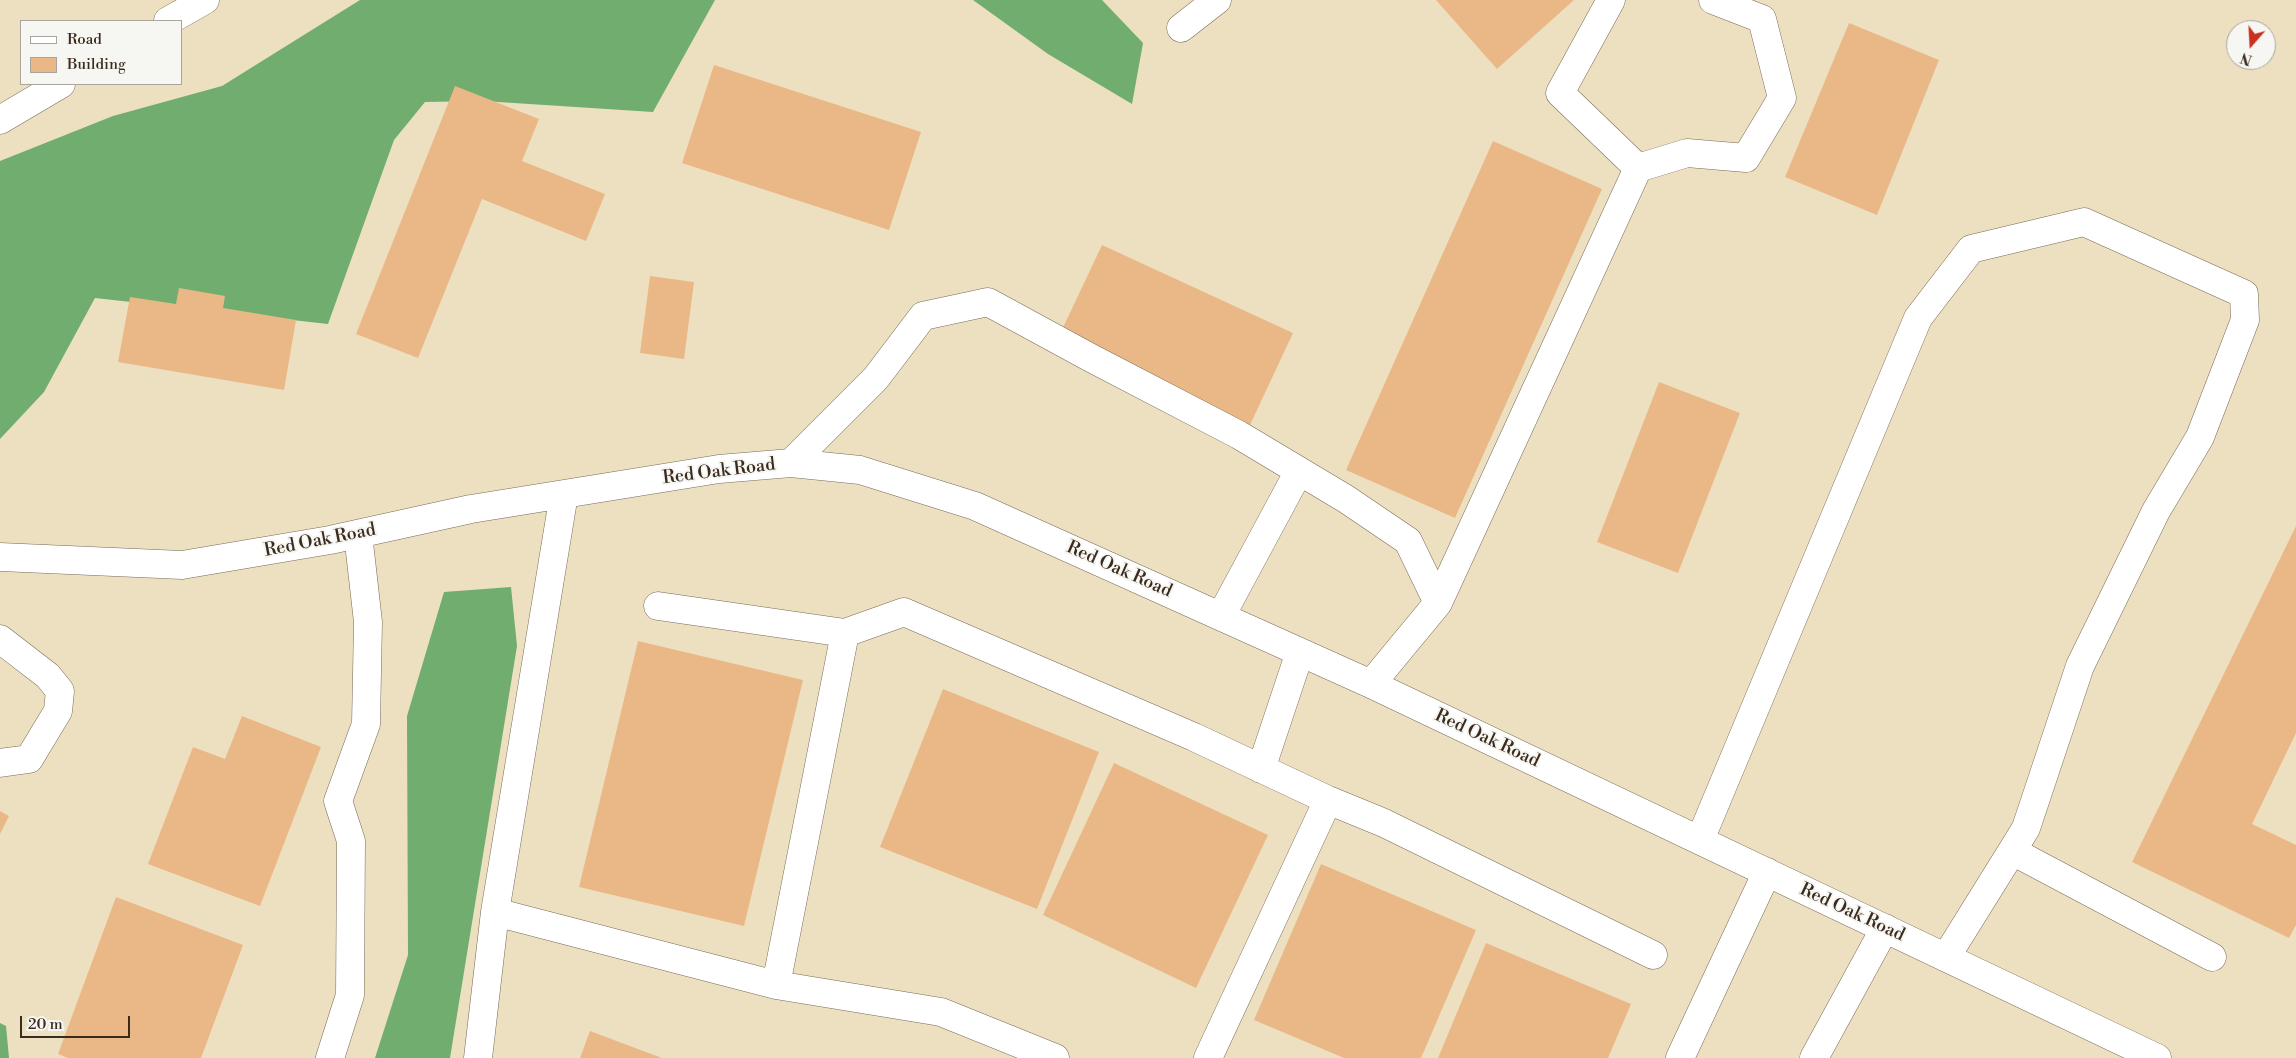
<!DOCTYPE html>
<html>
<head>
<meta charset="utf-8">
<style>
	body { margin:0 }
	#map { position:relative; width:2296px; height:1058px; overflow:hidden; background:#ede0c1; font-family:"Libre Bodoni",serif }
	canvas { display:block }
	.legend { position:absolute; left:20px; top:20px; width:162px; height:65px; box-sizing:border-box; background:#f6f6f2; border:1px solid #aba49d; margin:0; padding:6px 9px; list-style:none; font-size:15px; color:#3b2a1e }
	.legend li { display:flex; align-items:center; gap:10px; height:25px }
	.legend b { width:25px; border:1px solid #aba49d }
	.north { position:absolute; left:2226px; top:20px; width:50px; height:50px; box-sizing:border-box; background:#f6f6f2; border:1px solid #aba49d; border-radius:50%; rotate:199deg; font-size:14px; font-weight:700; line-height:20px; text-align:center; color:#3b2a1e }
	.north::after { content:''; display:block; margin:auto; width:18px; height:22px; background:#c8321e; clip-path:polygon(50% 0,100% 100%,50% 72%,0 100%) }
	.scale { position:absolute; left:20px; top:1016px; width:110px; height:22px; box-sizing:border-box; border:2px solid #3b2a1e; border-top:0; padding-left:6px; font-size:15px; line-height:18px; white-space:nowrap; color:#3b2a1e; -webkit-text-stroke:4px #f6f6f2; paint-order:stroke }
</style>
</head>
<body>
<div id="map">
<canvas width="2296" height="1058"></canvas>
<ul class="legend">
<li><b style="height:6px;background:#fff"></b>Road</li>
<li><b style="height:14px;background:#eab887"></b>Building</li>
</ul>
<div class="north">N</div>
<div class="scale">20 m</div>
</div>
<script>
const ctx = document.querySelector('canvas').getContext('2d');
ctx.lineJoin = 'round';
function fillPath(path, color) { ctx.fillStyle = color; ctx.fill(path, 'evenodd'); }
const poly = rows => new Path2D(rows.map(r => 'M' + r).join(''));
function stroke(path, color, width, dash) { ctx.strokeStyle = color; ctx.lineWidth = width; ctx.lineCap = dash ? 'butt' : 'round'; ctx.setLineDash(dash || []); ctx.stroke(path); }
function label(font, color, halo, rows, align = 'center') {
  ctx.font = font + ' "Libre Bodoni",serif'; ctx.lineWidth = 4; ctx.setLineDash([]); ctx.textBaseline = 'middle'; ctx.strokeStyle = halo; ctx.fillStyle = color; for (const [text, x, y, turn = 0] of rows) {
    ctx.save(); ctx.translate(x, y); ctx.rotate((+turn || 0) * Math.PI / 180); ctx.textAlign = isNaN(turn) ? turn : align; if (halo) ctx.strokeText(text, 0, 0); ctx.fillText(text, 0, 0); ctx.restore();
  }
}
fillPath(poly([
	[360,0,715,0,653,112,483,101,425,102,394,140,328,324,95,298,44,392,0,439,0,161,113,116,222,86],
	[973,0,1102,0,1143,43,1132,104,1048,54],
	[511,587,517,646,450,1058,375,1058,408,955,407,716,444,592],
	[0,1023,6,1026,9,1058,0,1058]
]), '#70ad6e');
fillPath(poly([
	[1436,0,1574,0,1497,69],
	[1849,23,1939,60,1877,215,1785,177],
	[714,65,921,132,889,230,682,163],
	[455,86,539,119,522,161,605,194,586,241,482,199,418,358,356,334],
	[1493,141,1602,189,1455,518,1346,470],
	[1102,245,1293,333,1250,425,1059,336],
	[650,276,694,282,684,359,640,353],
	[179,288,225,296,223,308,296,320,284,390,118,362,130,297,176,304],
	[1659,382,1740,413,1678,573,1597,542],
	[2296,526,2296,733,2252,824,2296,845,2296,925,2289,938,2132,862],
	[638,641,803,680,744,926,579,887],
	[943,689,1099,752,1037,909,880,847],
	[242,716,321,747,260,906,148,864,193,747,225,759],
	[1114,763,1268,835,1196,988,1043,915],
	[0,811,9,816,0,834],
	[1321,864,1476,930,1421,1058,1344,1058,1254,1020],
	[116,897,243,945,201,1058,68,1058,58,1054],
	[1486,943,1631,1004,1608,1058,1438,1058],
	[590,1031,662,1058,580,1058]
]), '#eab887');
const minor = poly([
	[1611,0,1560,93,1638,168],
	[168,21,205,0],
	[1181,28,1217,0],
	[0,120,61,84],
	[791,463,876,378,923,316,988,302,1091,358,1239,435,1346,499,1408,541,1438,603],
	[564,494,495,912,776,985,845,633,658,606],
	[0,557,182,565,330,540,471,509,719,469,791,463,860,470,975,506,1371,684,2157,1058],
	[1221,616,1299,471],
	[845,633,904,612,1194,737,1328,800,1384,823,1653,955],
	[0,639,48,676,60,691,58,711,29,759,0,763],
	[1371,684,1438,603,1638,168,1687,153,1746,158,1782,98,1762,19,1713,0],
	[1261,769,1300,652],
	[1700,840,1918,318,1971,249,2084,222,2244,294,2245,320,2200,437,2156,511,2080,666,2026,828,2012,851],
	[1946,957,2012,851,2212,957],
	[776,985,941,1012,1055,1058],
	[330,1058,350,995,351,841,338,801,366,724,368,622,358,534],
	[478,1058,495,912],
	[1208,1058,1328,800],
	[1680,1058,1767,872],
	[1814,1058,1885,928]
]);
stroke(minor, '#796a57', 29);
stroke(minor, '#fff', 28);
label('18px', '#3b2a1e', '#f6f6f2', [
	["Red Oak Road",719,472,-7],
	["Red Oak Road",320,541,-11],
	["Red Oak Road",1119,570,24],
	["Red Oak Road",1487,739,25],
	["Red Oak Road",1852,913,25]
]);
</script>
</body>
</html>
